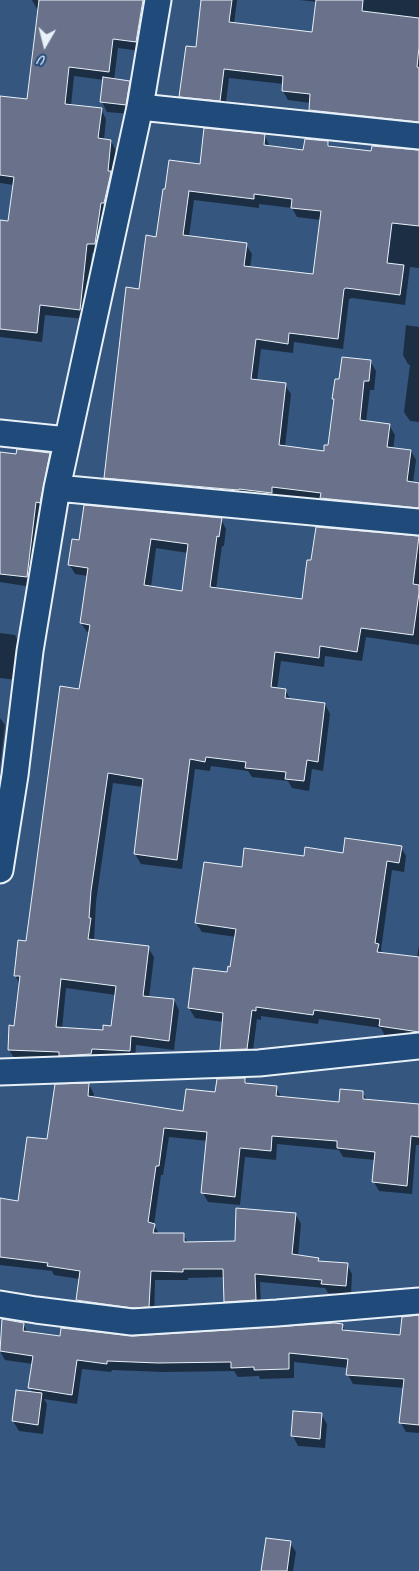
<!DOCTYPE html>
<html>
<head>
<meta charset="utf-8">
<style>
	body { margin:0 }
	#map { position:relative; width:419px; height:1571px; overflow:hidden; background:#35567f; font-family:Caveat,sans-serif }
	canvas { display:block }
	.north { position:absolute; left:20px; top:20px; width:50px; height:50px; -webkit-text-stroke:4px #1f4a7a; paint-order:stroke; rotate:188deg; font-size:14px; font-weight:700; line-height:20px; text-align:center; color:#e8f1f8 }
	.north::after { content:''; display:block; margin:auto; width:18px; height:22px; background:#e8f1f8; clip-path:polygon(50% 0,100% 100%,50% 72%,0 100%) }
</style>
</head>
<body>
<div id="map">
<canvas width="419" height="1571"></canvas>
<div class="north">U</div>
</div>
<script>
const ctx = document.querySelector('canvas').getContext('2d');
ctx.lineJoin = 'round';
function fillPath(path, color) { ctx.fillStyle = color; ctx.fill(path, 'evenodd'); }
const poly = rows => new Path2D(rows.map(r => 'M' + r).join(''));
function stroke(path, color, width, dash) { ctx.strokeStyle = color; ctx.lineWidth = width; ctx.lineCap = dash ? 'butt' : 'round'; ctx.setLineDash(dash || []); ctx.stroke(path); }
fillPath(poly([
	[32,0,146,0,141,51,118,48,114,80,129,82,135,92,131,114,107,112,102,102,104,80,74,76,71,106,101,109,106,119,104,140,111,141,116,151,113,178,100,254,92,253,85,319,45,315,42,342,0,337,0,221,9,222,14,185,0,183,0,97,29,101,40,9,37,9],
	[202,0,237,0,234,24,313,33,317,2,300,0,419,0,419,130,315,119,310,110,311,103,288,100,283,91,284,84,229,78,225,110,186,106,181,96,197,48],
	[265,136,270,147,304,152,328,142,331,147,372,153,419,151,419,268,410,267,405,305,352,298,349,299,343,349,294,342,293,353,261,349,257,381,285,385,291,394,285,447,325,452,329,447,335,402,334,399,340,381,370,361,376,371,374,390,370,390,366,422,389,425,395,435,393,449,411,451,416,460,413,483,419,484,419,516,110,487,105,478,140,290,157,238,201,165],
	[194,200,259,208,259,204,292,208,297,217,321,220,314,275,250,268,252,254,246,245,189,237],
	[406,325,419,327,419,422,410,421,404,412,410,365,408,364,403,355],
	[0,453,17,455,49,454,55,463,32,587,0,582],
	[221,519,226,529,224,546,222,546,216,589,303,600,313,562,317,528,419,537,419,645,366,637,362,661,325,656,324,667,281,661,277,689,285,690,291,700,325,704,330,714,323,771,312,769,309,791,292,788,288,781,252,777,248,771,211,766,210,771,195,769,182,869,141,864,135,854,143,787,113,783,96,902,94,941,148,948,154,957,149,998,174,1000,179,1010,174,1050,136,1045,135,1060,15,1059,9,1050,16,1027,20,985,15,975,27,942,80,690,90,633,87,632,81,623,88,576,75,574,69,564,80,542],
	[156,548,188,553,183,592,151,587],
	[66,988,116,995,113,1027,104,1031,62,1029],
	[0,633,15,635,21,645,17,680,0,678],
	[0,718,5,725,0,767],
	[401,847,406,856,404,872,392,870,381,950,383,954,417,958,419,945,419,1040,385,1036,381,1028,319,1019,318,1024,261,1016,261,1020,257,1019,252,1058,226,1059,221,1050,224,1022,195,1018,189,1008,194,969,228,974,232,968,236,937,202,932,196,923,243,869,305,858],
	[245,1079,248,1085,276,1087,281,1097,340,1103,362,1092,367,1100,419,1105,419,1145,416,1145,412,1194,379,1191,374,1182,375,1160,343,1157,339,1150,277,1144,276,1160,245,1157,240,1205,208,1202,203,1193,208,1141,169,1137,163,1175,161,1175,154,1225,159,1234,183,1234,188,1243,236,1243,296,1215,301,1224,298,1256,318,1259,320,1262,347,1265,352,1274,351,1295,328,1293,325,1288,260,1282,261,1309,231,1311,226,1301,225,1277,188,1278,188,1280,155,1280,154,1316,82,1309,77,1300,80,1279,54,1275,52,1271,0,1265,0,1200,19,1202,49,1141,89,1085,94,1094,93,1098,185,1113,216,1093],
	[419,1316,419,1433,406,1432,401,1423,405,1388,353,1384,348,1375,348,1368,294,1362,294,1378,260,1379,259,1376,238,1377,234,1371,164,1372,112,1370,111,1372,82,1369,77,1404,44,1399,47,1404,43,1434,19,1431,13,1421,33,1393,30,1388,33,1364,5,1360,0,1351,3,1320,23,1324,28,1333,61,1337,133,1338,342,1325,346,1332,401,1337],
	[321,1414,327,1424,325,1448,298,1446,293,1436],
	[290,1543,296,1552,293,1571,262,1571]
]), '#0007');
const building = poly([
	[39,0,143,0,136,42,113,39,109,72,69,67,65,104,102,108,98,138,111,140,108,171,111,171,110,177,104,203,101,203,95,244,87,244,80,310,40,305,37,333,0,329,0,220,8,221,14,177,0,175,0,96,27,99,39,0],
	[201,0,232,0,229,22,312,32,316,0,363,0,362,11,419,18,419,47,417,67,419,68,419,122,309,110,310,94,282,91,283,76,224,69,220,101,179,97,186,46,196,47,201,0],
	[103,77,130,81,126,105,100,102,103,77],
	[204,128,265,134,264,145,303,150,305,139,328,141,328,146,371,151,372,146,419,150,419,226,392,223,387,263,404,265,400,295,346,288,344,289,338,339,289,333,288,344,256,339,251,379,286,383,279,445,324,451,324,445,328,445,334,399,332,399,335,379,339,379,342,357,371,360,369,381,364,381,360,420,390,424,387,447,411,450,407,481,419,483,419,508,320,498,321,493,272,487,272,493,239,489,239,490,226,489,104,478,126,287,139,289,146,235,156,237,163,189,165,189,169,160,200,164,204,128],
	[189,191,254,199,254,194,292,199,291,208,321,211,313,274,244,266,247,243,183,235,189,191],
	[17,449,50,453,40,503,36,502,27,577,0,574,0,452,16,454,17,449],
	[84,505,222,518,219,537,217,536,210,587,302,599,307,560,311,560,316,527,419,536,413,584,419,585,419,593,413,635,361,628,357,652,320,646,319,658,275,652,271,687,286,689,285,698,325,703,318,762,307,760,304,781,285,779,286,772,245,768,246,762,206,757,205,762,190,759,177,860,134,854,143,779,108,773,91,891,89,918,91,918,88,939,149,946,143,996,174,999,169,1041,131,1036,130,1051,92,1049,91,1054,59,1056,59,1052,8,1050,9,1025,14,1026,20,976,14,976,18,940,26,941,60,686,79,689,90,625,80,623,88,568,68,565,72,539,79,540,84,505],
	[151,539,188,544,182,591,144,585,151,539],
	[61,979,116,986,111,1026,103,1025,103,1030,56,1027,61,979],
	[345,838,402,846,399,863,387,861,375,943,379,944,377,952,419,957,419,1032,379,1026,380,1019,314,1010,313,1015,256,1007,256,1011,252,1010,247,1049,220,1050,223,1013,188,1008,193,968,227,972,228,966,230,967,236,929,195,923,204,862,242,867,244,848,304,856,305,847,343,853,345,838],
	[245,1078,245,1083,277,1086,276,1096,339,1102,340,1089,363,1091,363,1099,419,1104,419,1137,411,1136,407,1186,372,1182,375,1152,337,1148,337,1141,272,1136,271,1151,240,1148,235,1197,201,1193,207,1132,164,1128,159,1166,156,1166,148,1222,155,1224,153,1233,184,1233,184,1242,235,1241,236,1208,296,1213,292,1254,319,1258,318,1261,348,1263,346,1286,321,1284,322,1280,255,1274,256,1300,224,1302,223,1269,183,1269,183,1272,151,1271,149,1307,132,1308,76,1300,80,1271,47,1266,48,1263,0,1257,0,1198,18,1201,27,1137,47,1139,55,1084,89,1083,88,1096,183,1111,186,1089,215,1092,217,1079,245,1078],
	[419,1315,419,1425,399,1423,404,1379,346,1375,348,1359,289,1353,289,1369,254,1370,254,1367,231,1368,231,1362,158,1363,107,1361,107,1364,77,1360,72,1395,28,1388,33,1356,0,1351,2,1319,24,1323,23,1331,60,1336,61,1328,133,1336,334,1323,343,1324,342,1330,400,1335,402,1317,419,1315],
	[16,1390,42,1393,38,1425,12,1421,16,1390],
	[293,1411,322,1413,320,1439,291,1436,293,1411],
	[266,1538,291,1541,287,1571,261,1571,266,1538]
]);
fillPath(building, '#69728a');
stroke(building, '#e8f1f8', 1);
const minor = poly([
	[140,107,419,136],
	[0,433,67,440],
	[57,488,419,522],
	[0,870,15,775,30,651,57,488,140,107,158,0],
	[0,1072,259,1063,419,1046],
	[0,1304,36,1310,132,1322,277,1313,419,1301]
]);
stroke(minor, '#e8f1f8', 29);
stroke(minor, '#1f4a7a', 25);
</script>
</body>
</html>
